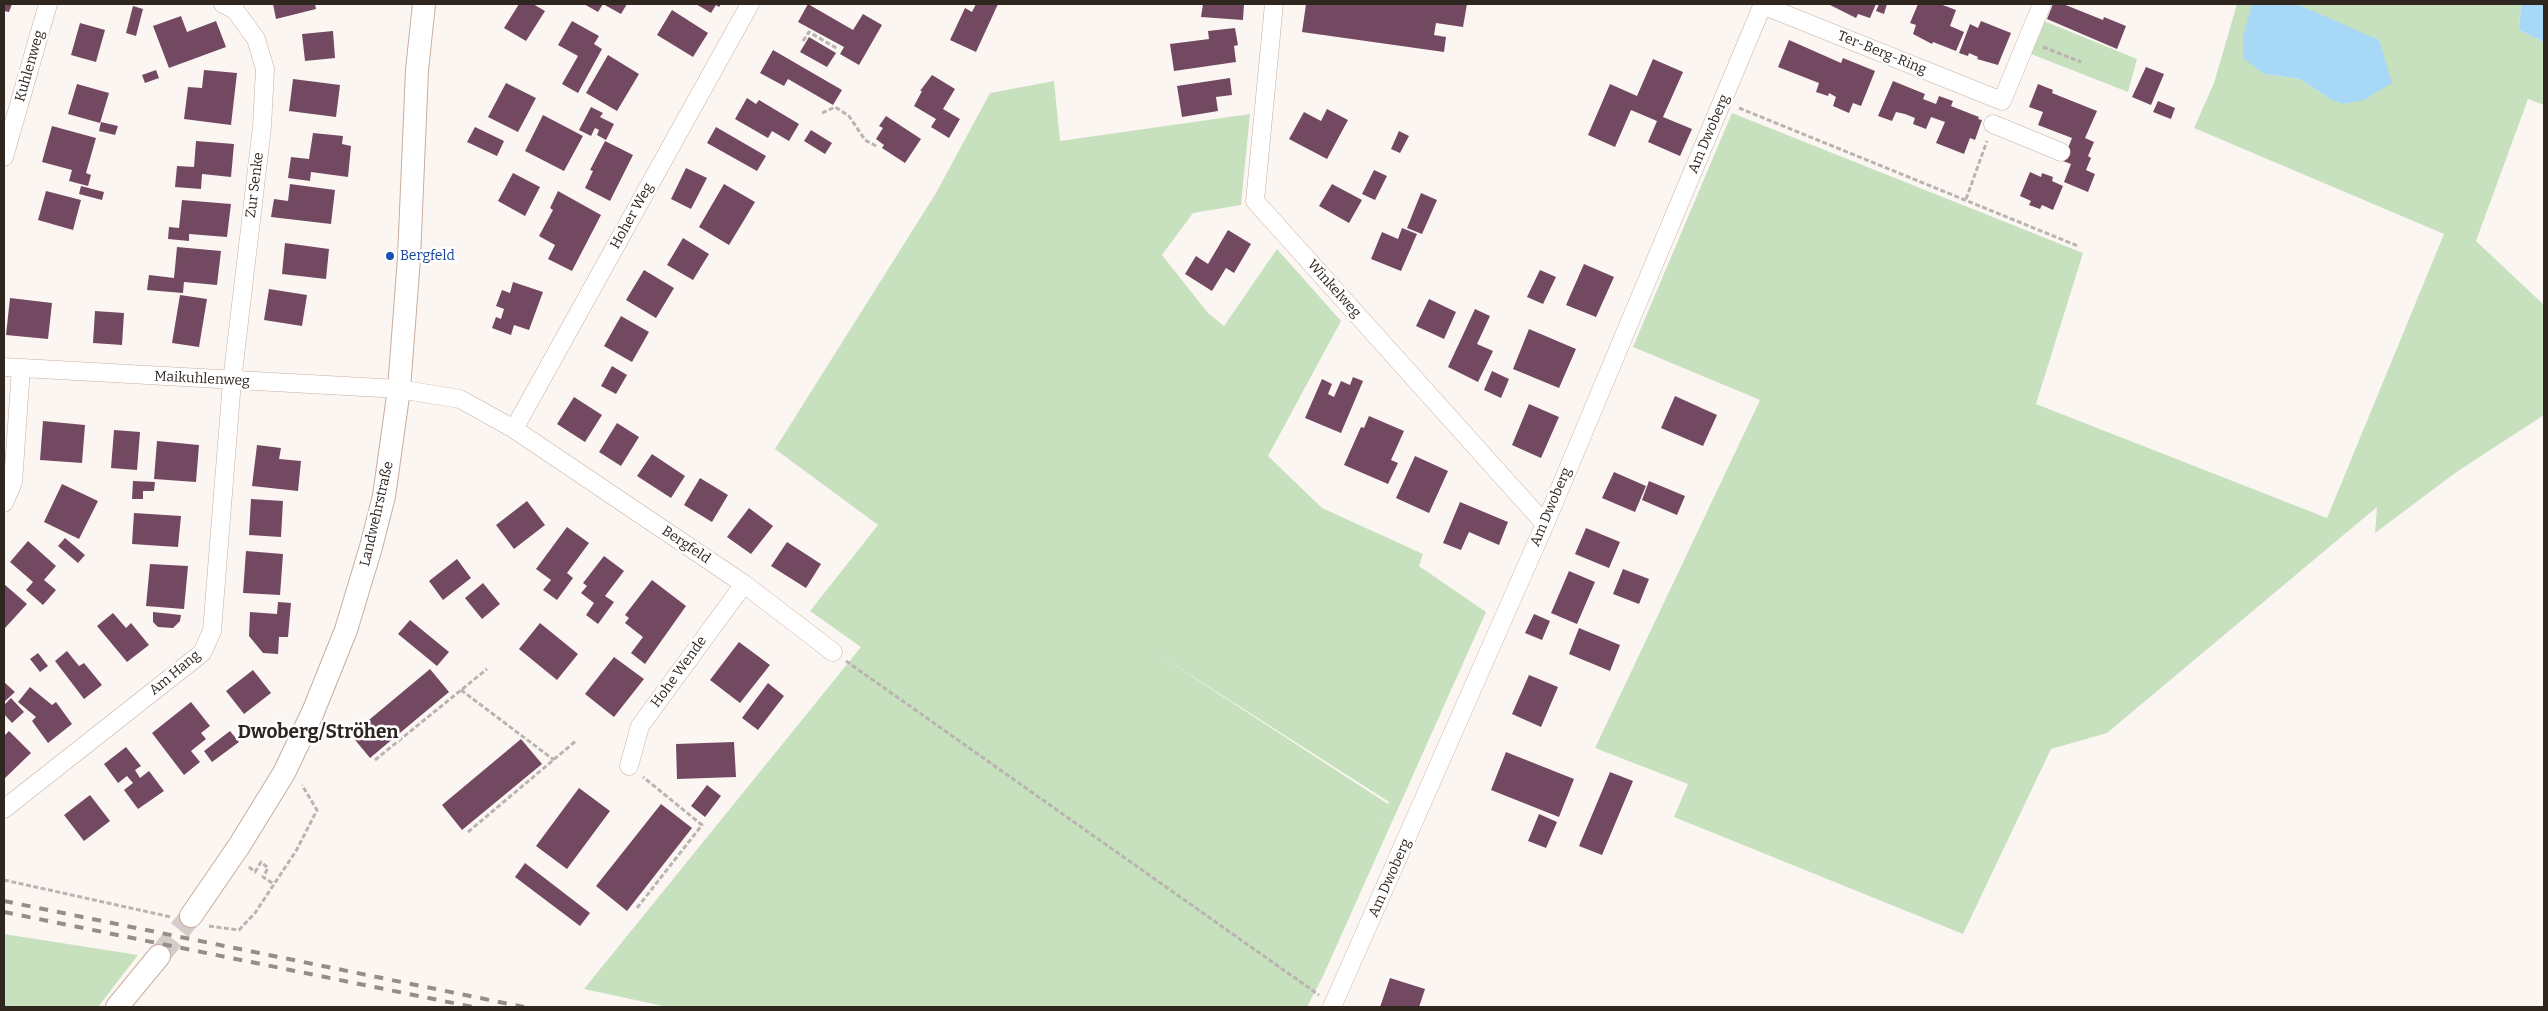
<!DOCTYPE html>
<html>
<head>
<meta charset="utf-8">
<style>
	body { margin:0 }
	#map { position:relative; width:2548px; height:1011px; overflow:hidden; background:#fcf6f3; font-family:Bitter,serif }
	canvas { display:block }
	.frame { position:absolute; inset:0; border:5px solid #2f2620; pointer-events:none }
</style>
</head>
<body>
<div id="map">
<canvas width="2548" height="1011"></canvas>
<div class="frame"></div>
</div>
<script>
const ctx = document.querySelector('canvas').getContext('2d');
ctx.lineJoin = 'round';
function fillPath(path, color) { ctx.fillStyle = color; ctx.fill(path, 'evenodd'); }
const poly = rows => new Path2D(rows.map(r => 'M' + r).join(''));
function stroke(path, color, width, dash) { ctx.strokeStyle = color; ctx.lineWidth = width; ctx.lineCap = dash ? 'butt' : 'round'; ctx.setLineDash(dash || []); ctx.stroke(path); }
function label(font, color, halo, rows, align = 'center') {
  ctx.font = font + ' Bitter,serif'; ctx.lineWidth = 5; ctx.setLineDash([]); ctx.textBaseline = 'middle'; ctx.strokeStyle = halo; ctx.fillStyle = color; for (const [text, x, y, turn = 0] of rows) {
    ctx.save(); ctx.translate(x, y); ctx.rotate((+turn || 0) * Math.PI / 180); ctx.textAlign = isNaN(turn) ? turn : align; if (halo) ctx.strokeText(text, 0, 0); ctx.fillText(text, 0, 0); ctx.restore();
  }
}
fillPath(poly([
	[2237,4,2254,4,2252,5,2264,74,2300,79,2330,99,2343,25,2297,4,2521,4,2519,30,2544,42,2544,105,2528,99,2476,241,2544,305,2544,415,2458,471,2375,533,2377,507,2107,733,2051,749,1963,934,1674,817,1688,784,1595,748,1760,400,1633,347,1732,113,2083,253,2036,404,2327,518,2444,234,2194,128,2214,83],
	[2044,21,2137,59,2128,92,2031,54],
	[1054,81,1060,141,1250,114,1241,205,1193,213,1162,255,1208,313,1224,326,1277,249,1341,321,1268,456,1322,508,1423,554,1419,566,1486,612,1323,976,1298,959,1323,976,1307,1007,668,1007,584,989,861,647,810,611,878,525,775,449,936,193,990,93],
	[1153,651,1389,802,1367,851,1388,804],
	[4,934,138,955,98,1007,4,1007]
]), '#c7e1bf');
fillPath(poly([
	[2252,4,2297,4,2379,40,2392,83,2364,100,2343,104,2330,99,2300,79,2264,74,2243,58,2243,37],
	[2521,4,2544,4,2544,42,2519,30]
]), '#a7d8f6');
fillPath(poly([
	[4,4,12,4,9,12,4,11],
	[273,4,315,4,316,9,276,19],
	[519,4,533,4,545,11,526,41,504,28],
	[584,4,603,4,598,12],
	[603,4,627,4,621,14],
	[696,4,721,4,719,7,716,5,711,13],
	[808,4,853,30,863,14,882,25,859,65,840,54,844,47,798,22],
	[976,4,998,4,976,52,950,40,965,8,972,12],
	[1203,4,1244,4,1243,20,1201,17],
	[1306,4,1467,4,1463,27,1436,23,1434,35,1446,37,1444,52,1302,32],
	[1828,4,1876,4,1870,18,1858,14,1856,18],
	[1879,4,1887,4,1884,14,1876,11],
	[1918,4,1940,4,1956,10,1950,26,1964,32,1956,51,1933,42,1932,44,1913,34,1916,25,1910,23],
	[2053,4,2063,4,2103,20,2104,17,2126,26,2117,49,2047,19],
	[133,6,143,9,136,36,126,33],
	[672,10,708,33,693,57,657,35],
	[181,16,187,32,216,21,226,47,169,68,153,26],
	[572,21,599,36,594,44,602,49,578,93,562,84,578,56,558,45],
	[1981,21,2011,33,1998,65,1977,59,1978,57,1969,53,1968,56,1959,53,1970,24,1978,28],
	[80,23,105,30,96,62,71,55],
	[1235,28,1238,45,1234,46,1236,62,1174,71,1170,44,1209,39,1208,31],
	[333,31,335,58,305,61,302,34],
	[809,37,836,53,827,67,800,52],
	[1789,40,1841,63,1843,58,1875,71,1861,106,1853,103,1849,113,1833,106,1836,97,1829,93,1828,96,1816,92,1819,83,1778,67],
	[773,50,842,90,833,105,788,79,784,86,760,73],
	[608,55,639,74,617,111,586,93],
	[1653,59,1683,72,1663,117,1692,129,1680,156,1648,142,1657,121,1631,110,1615,147,1588,135,1610,84,1637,96],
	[2146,67,2164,74,2151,105,2132,97],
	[156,70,159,78,145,83,142,75],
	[204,70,237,73,231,125,184,119,188,87,202,88],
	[932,75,955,89,943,109,960,119,949,138,931,127,936,119,914,106,922,91,920,91],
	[1230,78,1232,95,1216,97,1218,111,1182,117,1177,86],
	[293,79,340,85,336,117,289,111],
	[1893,81,1925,94,1923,99,1936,104,1939,96,1953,101,1951,106,1979,117,1978,119,1982,120,1975,140,1970,138,1964,154,1936,143,1945,122,1931,117,1926,129,1913,124,1915,118,1905,114,1896,112,1892,121,1878,116],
	[506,83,536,98,518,132,488,117],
	[77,84,109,93,100,123,68,114],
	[2038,84,2053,90,2052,93,2097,111,2085,138,2094,142,2088,156,2091,158,2086,170,2095,174,2088,192,2064,182,2071,164,2063,161,2072,138,2038,125,2043,112,2029,107],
	[747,98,756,104,759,100,799,124,789,141,772,131,768,138,735,119],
	[2158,101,2175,108,2171,119,2153,112],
	[591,107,603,113,600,117,614,124,606,140,597,135,599,130,595,128,591,136,579,130],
	[1327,109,1348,120,1327,159,1289,139,1304,112,1321,121],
	[543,115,583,136,564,171,525,151],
	[886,116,921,139,905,163,882,148,884,145,876,139,883,128,879,126],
	[101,122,118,126,115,135,99,131],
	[52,126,96,138,86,173,91,175,88,186,69,181,72,170,42,162],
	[475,127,504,141,497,156,467,142],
	[716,127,766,156,757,171,707,143],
	[811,130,832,143,825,154,804,141],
	[1399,131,1409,136,1400,153,1391,149],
	[313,133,343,136,342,144,351,146,348,177,311,172,310,181,288,178,291,157,309,159],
	[196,141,234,144,231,177,202,174,201,189,175,187,177,166,194,167],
	[605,141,633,155,610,201,585,188,593,171,590,170],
	[686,168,707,178,691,209,671,199],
	[1374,170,1387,176,1375,200,1362,194],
	[2030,172,2041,177,2042,173,2053,177,2052,181,2063,186,2053,210,2042,205,2040,209,2029,205,2031,201,2020,196],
	[513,173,540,187,525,216,498,201],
	[290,184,335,190,331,224,271,217,274,199,288,201],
	[724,184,755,202,729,245,699,227],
	[1332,184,1362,200,1349,223,1319,206],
	[81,186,104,192,102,200,79,194],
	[46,191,81,200,73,230,38,220],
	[558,191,601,215,572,271,548,259,555,245,539,236,553,210,550,208],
	[1421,193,1437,200,1422,234,1407,228],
	[182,200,231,204,227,237,189,234,189,241,168,239,169,227,179,228],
	[1402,228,1417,234,1401,271,1371,259,1382,232,1398,239],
	[1228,230,1251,244,1234,273,1226,268,1212,291,1185,274,1196,256,1208,264],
	[683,238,709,254,693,280,667,265],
	[285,243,329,249,326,279,282,274],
	[177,247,221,251,217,285,184,282,183,293,147,290,149,275,174,278],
	[1584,264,1614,277,1596,317,1566,305],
	[644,270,674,288,656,318,626,300],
	[1540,270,1556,277,1543,304,1527,297],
	[513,282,543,292,529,330,514,325,511,335,492,328,496,317,501,319,504,309,496,306,502,290,510,293],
	[269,289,307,295,302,326,264,320],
	[180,295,207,299,199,347,172,343],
	[10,298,52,303,48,339,6,335],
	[1429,299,1456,312,1444,339,1416,326],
	[1475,309,1490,316,1477,344,1493,351,1478,382,1448,367],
	[95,311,124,313,122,345,93,343],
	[621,316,649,332,632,362,604,346],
	[1529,329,1576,349,1559,388,1513,369],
	[612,366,627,375,616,394,601,386],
	[1492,371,1509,379,1501,398,1484,390],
	[1353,377,1363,381,1341,433,1305,418,1322,379,1332,384,1328,394,1334,397,1341,381,1350,385],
	[1675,396,1717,415,1703,446,1661,428],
	[574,397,602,415,585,442,557,424],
	[1529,404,1559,417,1541,458,1512,445],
	[1369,416,1404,431,1391,460,1398,463,1388,484,1344,465,1361,427,1364,428],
	[43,421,85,425,82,463,40,460],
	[617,423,639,437,621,466,599,452],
	[114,430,140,432,137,470,111,468],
	[157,441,199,445,196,482,154,479],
	[257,445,281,448,279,459,301,461,298,491,252,486],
	[652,454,685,476,671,498,637,476],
	[1415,456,1448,471,1429,513,1396,498],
	[1614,472,1646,486,1635,512,1602,498],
	[700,478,728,495,712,522,684,505],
	[133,481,155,482,154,491,143,491,143,499,132,499],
	[1649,481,1685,496,1677,515,1642,500],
	[62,484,98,501,79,539,44,522],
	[251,499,283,501,281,537,249,535],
	[527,501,545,525,514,549,496,525],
	[1460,502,1508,522,1499,545,1469,532,1461,550,1443,543],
	[749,508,773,526,751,554,727,537],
	[134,513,181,516,178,547,132,544],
	[567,527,589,543,567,573,573,578,557,600,543,590,551,580,536,569],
	[1586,528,1620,542,1609,568,1575,554],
	[65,538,85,555,78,563,58,546],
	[28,541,56,566,44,580,56,590,43,605,26,590,33,582,10,562],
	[787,542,821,564,806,588,771,566],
	[246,551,283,554,280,595,243,593],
	[604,556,624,571,605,596,614,602,598,624,586,615,594,603,581,593,587,586,583,583],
	[457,559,471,578,443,600,429,581],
	[150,564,188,566,184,609,146,606],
	[1623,569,1649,579,1639,604,1613,594],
	[1569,571,1595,582,1577,624,1551,613],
	[652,580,686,606,645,664,631,653,643,637,625,623,629,618,625,615],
	[483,583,500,604,482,619,465,598],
	[4,584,27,604,5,628,4,626],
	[278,602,291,603,288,637,279,637,278,654,263,653,249,636,250,612,277,614],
	[153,612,181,615,180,621,173,628,158,627,153,622],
	[113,613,126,628,131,623,149,645,127,662,97,626],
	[1534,614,1550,621,1542,640,1525,633],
	[410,620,449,652,437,666,398,634],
	[540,623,578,654,557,680,519,649],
	[1579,628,1620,645,1610,671,1569,654],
	[739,642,770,665,740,703,710,680],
	[67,651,79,666,84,663,102,685,84,699,55,661],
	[38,653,48,666,40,672,30,659],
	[614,657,644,679,614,717,585,694],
	[430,669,449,692,370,758,351,735],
	[253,670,271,693,244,714,226,691],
	[1529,675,1558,687,1541,727,1512,714],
	[4,682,15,692,4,702],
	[768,683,784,696,758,730,742,718],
	[30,687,52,705,56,702,72,724,48,743,32,721,36,717,18,702],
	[11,698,24,712,12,723,4,714,4,705],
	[191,702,210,726,201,733,206,739,191,751,200,762,184,775,152,733],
	[9,731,31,753,4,779,4,736],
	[230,731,239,742,212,762,204,751],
	[521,739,542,764,462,830,442,805],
	[734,742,736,777,677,779,676,744],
	[126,747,141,766,135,770,140,778,149,771,164,791,138,809,124,790,133,783,127,776,118,783,104,764],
	[1506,752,1574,779,1559,817,1491,790],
	[1610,772,1633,781,1602,855,1579,846],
	[707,785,721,796,705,817,691,806],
	[579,788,610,811,567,869,536,846],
	[90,795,110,821,84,841,64,815],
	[661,804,692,828,627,911,596,886],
	[1539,814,1557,822,1546,848,1528,841],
	[525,863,590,913,580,926,515,877],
	[1390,978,1425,989,1419,1007,1380,1007]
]), '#734961');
stroke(poly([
	[159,956,191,916]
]), '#d3ccc9', 22, [22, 11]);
const minor = poly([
	[1274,4,1255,201,1545,524],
	[1762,5,2002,101,2042,4],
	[1993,124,2061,152],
	[4,157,48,4],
	[4,367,399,389,460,399,514,429,744,584,833,652],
	[514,429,750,4],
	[4,503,13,482,21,369],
	[629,766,640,726,744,584],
	[4,809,202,653,212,631,232,381,262,127,265,69,256,39,235,10,223,4],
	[1332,1007,1545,524,1763,4]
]);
const tertiary = poly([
	[191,916,239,846,284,773,313,712,346,630,371,547,384,496,399,389,409,258,417,70,424,4],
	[117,1007,159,956]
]);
stroke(minor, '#c7ae9e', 19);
stroke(tertiary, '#c7ae9e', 24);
stroke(poly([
	[803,41,809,32,838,49],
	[2043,47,2081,62],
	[1739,108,2078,246],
	[822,113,835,107,849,116,865,140,878,147],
	[1966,199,1987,141],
	[846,661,1319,995],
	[461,690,554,760],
	[375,760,487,669],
	[468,832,577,740],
	[249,867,255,872,261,862,268,868,263,877,274,884],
	[4,880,171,917],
	[637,908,702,825,643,777],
	[209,926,239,930,255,913,296,851,317,810,302,785]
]), '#bab3af', 3, [5, 2.5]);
stroke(minor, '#fff', 18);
stroke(tertiary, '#fff', 22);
stroke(poly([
	[4,901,524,1007],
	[4,912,473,1007]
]), '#948d88', 4, [9, 9]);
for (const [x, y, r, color] of [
	[390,256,5,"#1a4fb4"]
]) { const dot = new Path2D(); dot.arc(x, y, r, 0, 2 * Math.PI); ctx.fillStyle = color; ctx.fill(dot); stroke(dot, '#fff', 2); }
label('14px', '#2f2620', '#fff', [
	["Ter-Berg-Ring",1882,53,22],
	["Kuhlenweg",30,66,-74],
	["Am Dwoberg",1709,134,-67],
	["Zur Senke",255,185,-83],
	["Hoher Weg",632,216,-61],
	["Winkelweg",1334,289,48],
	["Maikuhlenweg",202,379,3],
	["Am Dwoberg",1551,507,-67],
	["Landwehrstraße",377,514,-77],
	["Bergfeld",686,545,34],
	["Hohe Wende",679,672,-54],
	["Am Hang",175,673,-40],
	["Am Dwoberg",1390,878,-66]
]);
label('14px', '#164399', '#fff', [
	["Bergfeld",400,256]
], 'left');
label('bold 19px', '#2f2620', '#fff', [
	["Dwoberg/Ströhen",318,733]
]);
</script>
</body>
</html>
